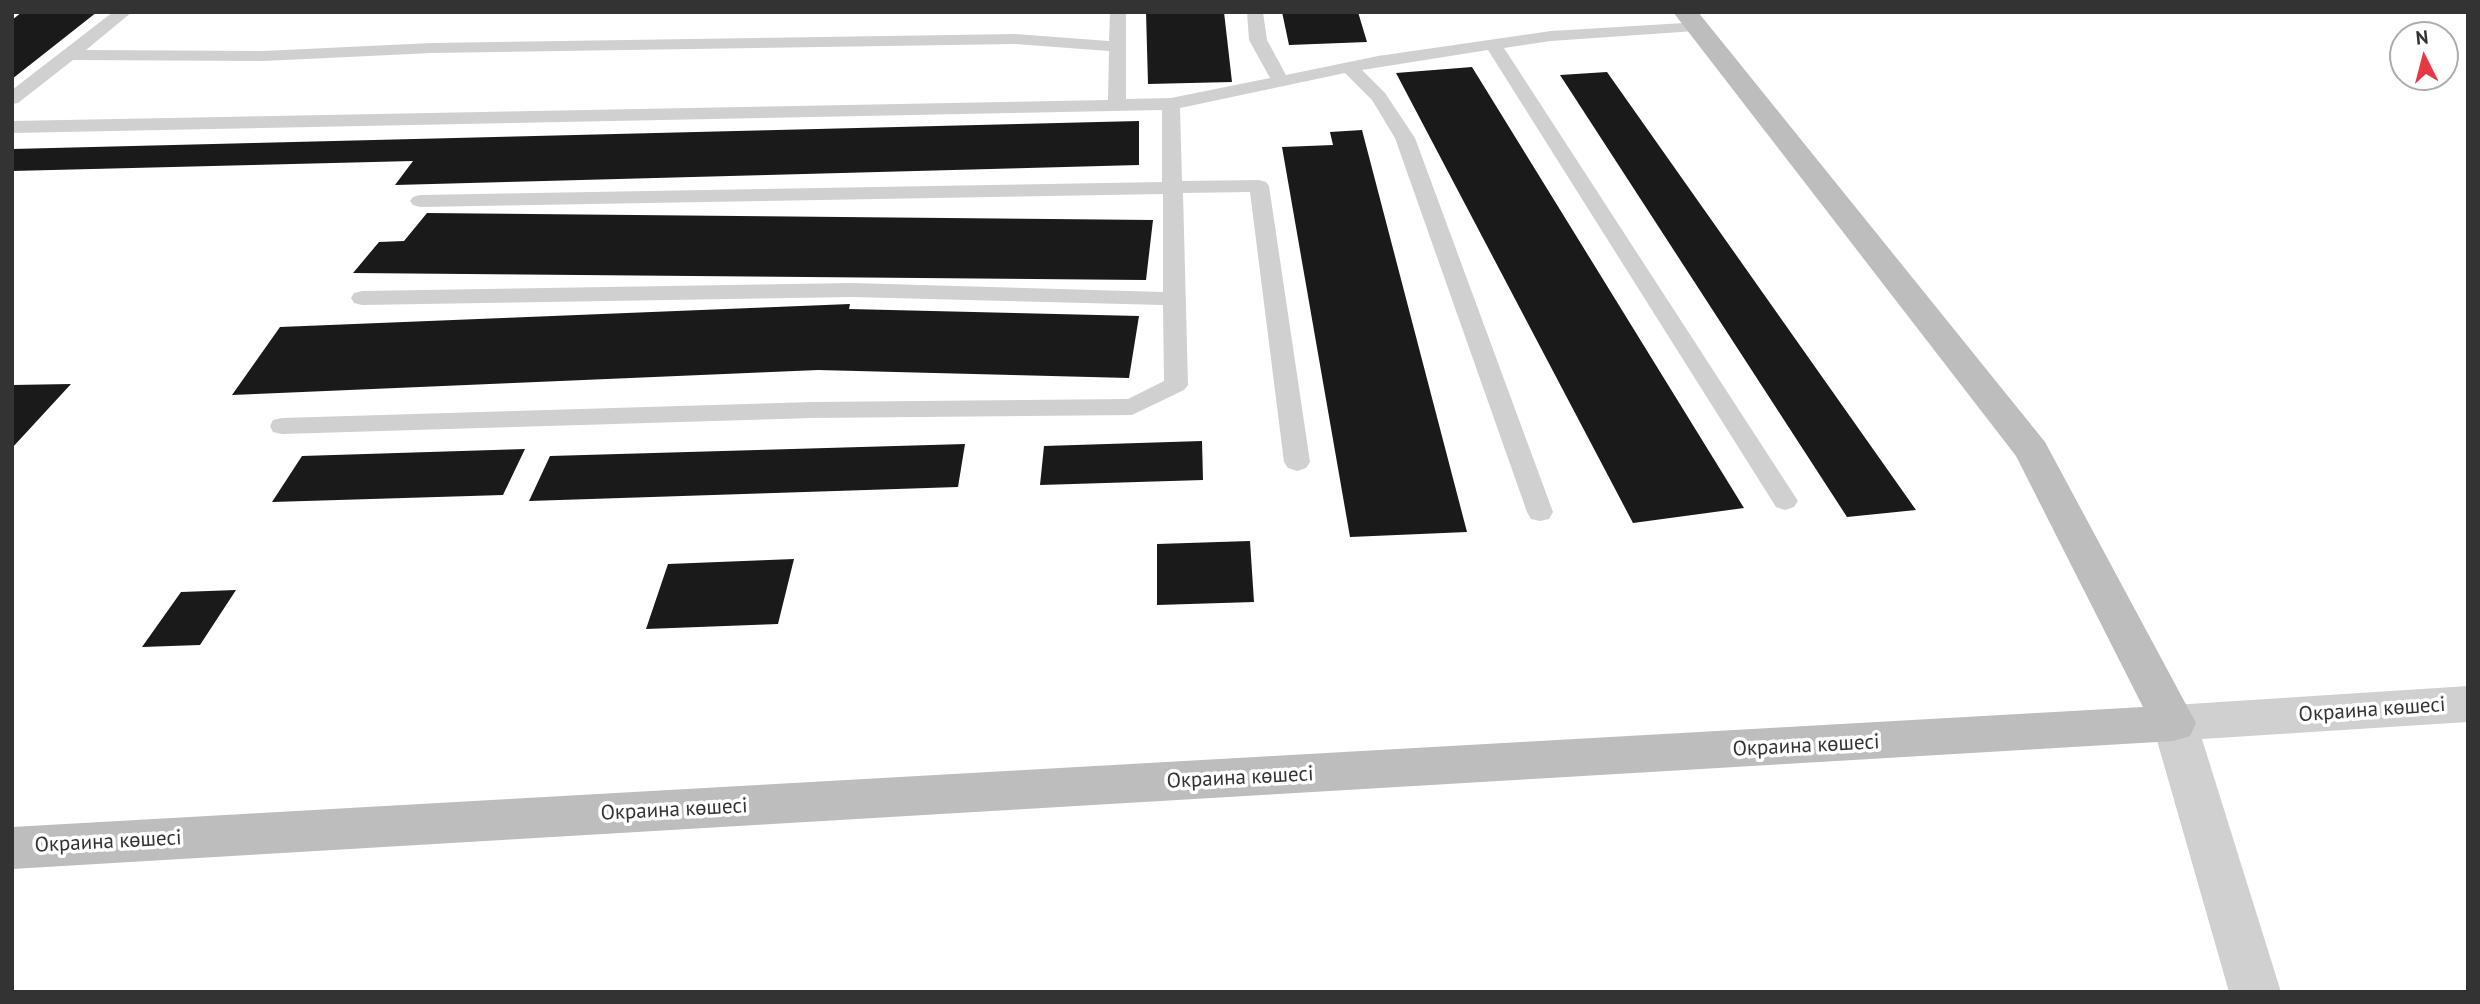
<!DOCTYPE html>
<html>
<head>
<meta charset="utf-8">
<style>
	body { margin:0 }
	#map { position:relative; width:2480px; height:1004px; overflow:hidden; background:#fff; font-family:"PT Sans",sans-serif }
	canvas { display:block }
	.frame { position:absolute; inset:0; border:14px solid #333; pointer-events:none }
	.north { position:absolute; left:2389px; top:21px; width:70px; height:70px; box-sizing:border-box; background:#fff; border:2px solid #adadad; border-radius:50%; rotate:354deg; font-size:19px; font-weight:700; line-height:28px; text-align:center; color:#333 }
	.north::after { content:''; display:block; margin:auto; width:24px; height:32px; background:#e63946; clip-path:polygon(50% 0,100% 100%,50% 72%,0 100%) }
</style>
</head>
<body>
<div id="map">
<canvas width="2480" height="1004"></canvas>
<div class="frame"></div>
<div class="north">N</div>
</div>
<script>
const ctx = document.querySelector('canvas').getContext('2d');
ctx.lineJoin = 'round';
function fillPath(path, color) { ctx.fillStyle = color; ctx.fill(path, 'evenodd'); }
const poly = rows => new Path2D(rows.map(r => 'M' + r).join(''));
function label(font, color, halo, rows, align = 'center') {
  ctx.font = font + ' "PT Sans",sans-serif'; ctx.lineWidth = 7; ctx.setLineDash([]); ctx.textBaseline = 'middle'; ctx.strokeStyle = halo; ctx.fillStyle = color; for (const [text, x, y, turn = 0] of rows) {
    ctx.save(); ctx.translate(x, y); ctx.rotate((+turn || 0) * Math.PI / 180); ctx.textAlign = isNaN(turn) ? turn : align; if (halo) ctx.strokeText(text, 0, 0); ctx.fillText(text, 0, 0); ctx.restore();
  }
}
fillPath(poly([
	[22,12,97,12,12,79,12,20],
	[1146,12,1224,12,1232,82,1148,84],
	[1282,12,1358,12,1367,42,1289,45],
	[1472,67,1744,508,1633,523,1396,73],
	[1607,72,1916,510,1847,517,1560,75],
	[1139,121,1139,165,395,185,413,161,12,171,12,149],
	[1362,130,1467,532,1350,537,1282,147,1333,145,1330,132],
	[427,213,1153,220,1146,280,353,273,379,242,404,241],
	[850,304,849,309,1139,316,1129,378,818,370,232,395,280,327],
	[71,384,12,448,12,385],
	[1202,441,1203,480,1040,485,1044,446],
	[965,444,958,487,529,501,550,456],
	[525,449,503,495,272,502,302,456],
	[1250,541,1254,602,1157,605,1157,544],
	[794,559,778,624,646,629,668,564],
	[236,590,200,645,142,647,181,592]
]), '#1a1a1a');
fillPath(poly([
	[113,12,132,12,86,50,263,51,432,43,1015,34,1109,41,1110,12,1126,12,1126,99,1171,98,1270,78,1249,40,1247,12,1263,12,1267,40,1286,75,1378,56,1551,31,1701,22,1703,26,1701,30,1695,31,1551,41,1504,48,1798,501,1794,507,1785,510,1776,507,1488,50,1362,70,1385,93,1415,138,1553,512,1549,519,1540,521,1531,519,1527,512,1395,138,1372,100,1345,73,1180,108,1182,181,1259,180,1266,182,1269,186,1310,462,1306,468,1297,471,1288,468,1284,462,1250,192,1183,193,1188,385,1184,390,1132,415,813,418,282,434,273,432,270,426,273,420,282,418,813,402,1128,399,1164,381,1163,305,852,297,362,305,354,303,351,298,354,293,362,291,852,283,1163,292,1163,194,420,207,413,205,410,201,413,197,420,195,1162,182,1162,110,12,133,12,121,1108,100,1109,51,1015,44,432,53,263,61,73,60,18,103,12,104,12,90,113,12]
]), '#d0d0d0');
fillPath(poly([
	[2468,686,2468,722,2202,739,2281,992,2229,992,2152,723,2158,710,2174,705,2468,686]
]), '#d0d0d0');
fillPath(poly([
	[1673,12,1698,12,2045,442,2196,723,2190,736,2174,741,12,869,12,827,2143,707,2016,456,1673,12]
]), '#bdbdbd');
label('21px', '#333', '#fff', [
	["Окраина көшесі",2372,710,-4],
	["Окраина көшесі",1806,746,-3],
	["Окраина көшесі",1240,778,-3],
	["Окраина көшесі",674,810,-3],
	["Окраина көшесі",108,842,-3]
]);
</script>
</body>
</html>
